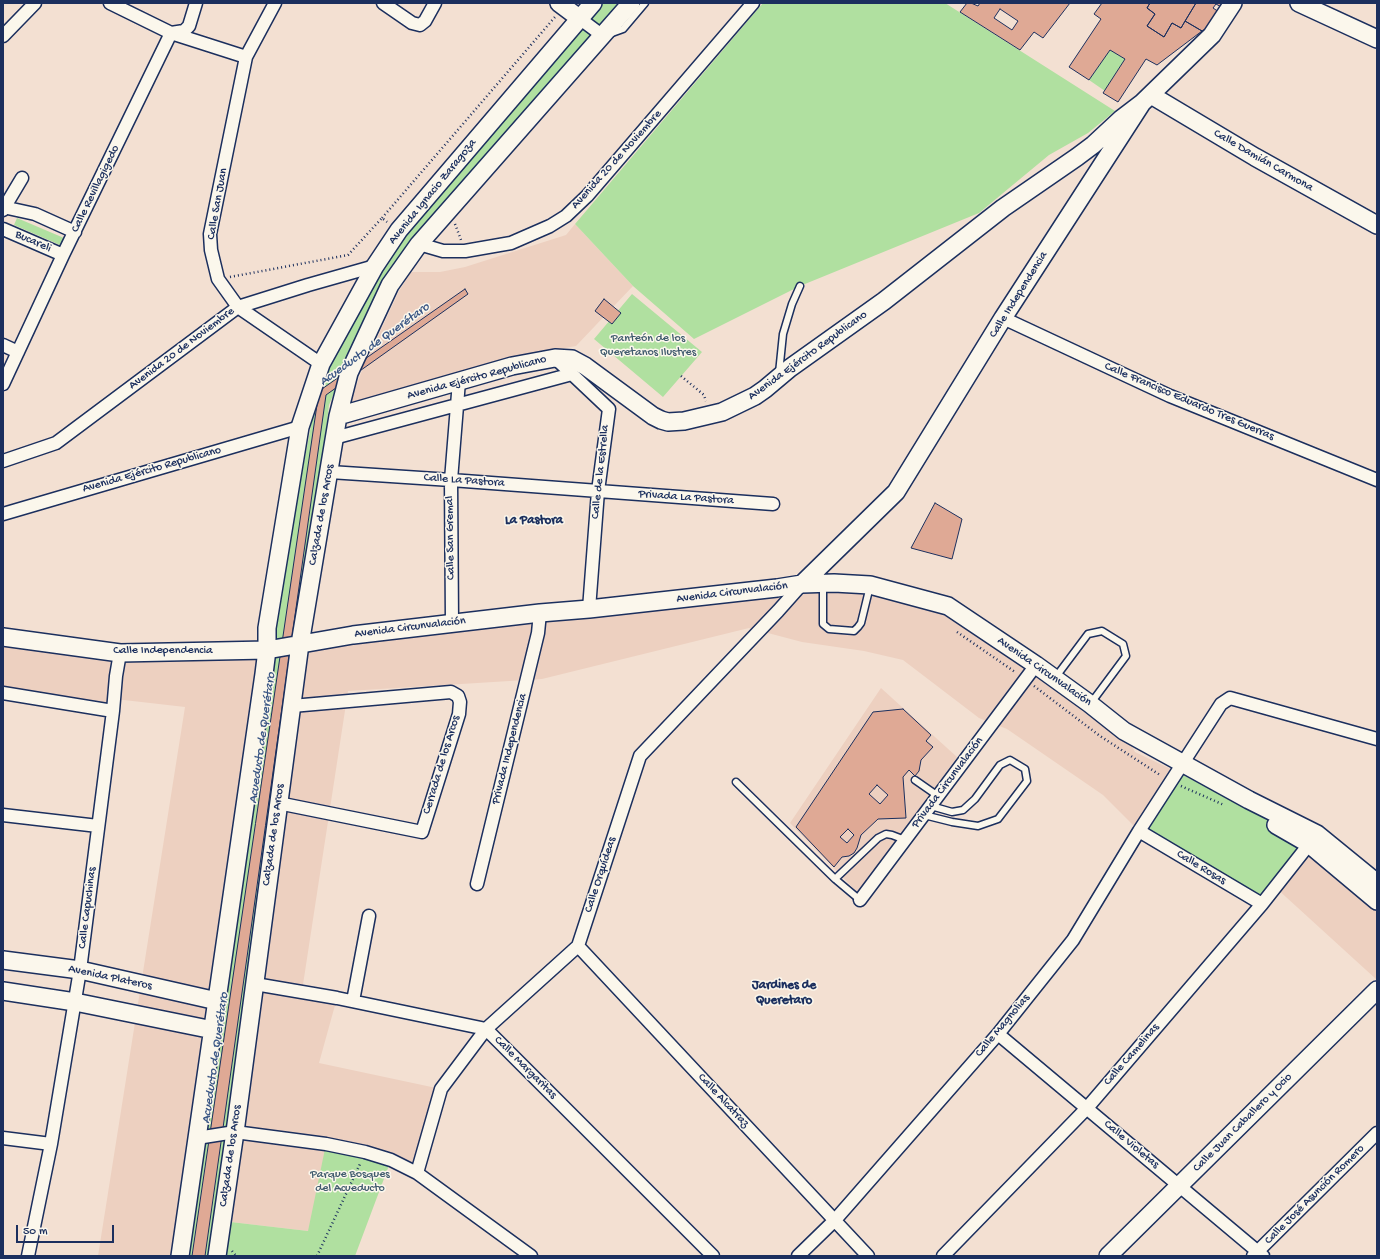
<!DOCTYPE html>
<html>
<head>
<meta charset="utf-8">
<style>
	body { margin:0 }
	#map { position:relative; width:1380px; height:1259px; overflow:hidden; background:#f3e0d2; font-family:"Gochi Hand",sans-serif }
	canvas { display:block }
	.frame { position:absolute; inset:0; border:4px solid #1b2f5e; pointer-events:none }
	.scale { position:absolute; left:16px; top:1225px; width:98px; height:18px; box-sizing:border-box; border:2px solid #1b2f5e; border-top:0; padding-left:5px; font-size:12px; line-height:14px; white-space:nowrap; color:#1b2f5e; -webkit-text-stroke:3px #fbf7ec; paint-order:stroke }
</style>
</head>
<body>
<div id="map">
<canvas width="1380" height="1259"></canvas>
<div class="frame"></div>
<div class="scale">50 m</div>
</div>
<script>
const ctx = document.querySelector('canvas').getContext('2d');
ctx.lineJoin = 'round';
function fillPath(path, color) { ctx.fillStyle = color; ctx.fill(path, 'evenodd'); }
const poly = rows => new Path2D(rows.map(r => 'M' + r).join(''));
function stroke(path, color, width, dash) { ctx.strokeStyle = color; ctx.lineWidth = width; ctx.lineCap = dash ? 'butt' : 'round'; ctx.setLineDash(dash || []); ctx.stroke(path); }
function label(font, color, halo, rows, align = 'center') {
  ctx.font = font + ' "Gochi Hand",sans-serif'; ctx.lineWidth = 3; ctx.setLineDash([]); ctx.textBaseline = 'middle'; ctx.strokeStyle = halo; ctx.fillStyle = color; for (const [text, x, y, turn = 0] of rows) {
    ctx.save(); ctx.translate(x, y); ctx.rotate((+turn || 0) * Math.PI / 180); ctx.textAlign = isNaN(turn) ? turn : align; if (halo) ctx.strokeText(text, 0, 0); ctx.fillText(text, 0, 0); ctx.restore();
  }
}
fillPath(poly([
	[575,224,633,286,576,346,554,350,347,411,361,373,378,336,399,291,411,272,440,272,465,267,566,235],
	[834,583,948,606,1124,731,1135,752,1177,772,1139,831,1103,795,1007,729,979,718,903,660,864,651,802,642,749,628,542,679,348,691,302,991,337,998,319,1063,441,1089,417,1173,391,1160,308,1231,222,1221,300,644],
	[3,637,120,653,267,650,180,1256,98,1256,185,707,115,699,113,711,3,693],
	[881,688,957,757,862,890,858,892,856,891,790,823],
	[1309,844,1377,901,1377,980,1275,887]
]), '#edd0c0');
fillPath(poly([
	[599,3,625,3,477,171,345,366,329,405,317,504,209,1256,185,1256,282,579,313,415,330,365,351,324,407,225],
	[763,3,945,3,1115,111,1088,133,1049,155,979,213,800,286,694,339,633,286,575,224],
	[1110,50,1125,59,1105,91,1089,80],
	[17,218,64,238,60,245,14,225],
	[632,294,702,352,663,397,594,339],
	[1177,772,1243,806,1309,844,1262,904,1139,831],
	[326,1144,391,1160,355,1256,217,1256,222,1221,308,1231]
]), '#b0e0a0');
const building = poly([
	[967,3,971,3,978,6,980,3,1070,3,1043,38,1034,32,1020,50,960,12,967,3],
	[1000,9,1018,21,1012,30,994,18,1000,9],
	[1102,3,1150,3,1147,8,1155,14,1147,26,1164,37,1172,23,1181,28,1185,21,1202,31,1157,65,1146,59,1118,102,1103,93,1125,59,1110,50,1089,80,1069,67,1101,19,1094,14,1102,3],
	[1150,3,1196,3,1181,28,1172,23,1164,37,1147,26,1155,14,1147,8,1150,3],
	[1196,3,1225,3,1223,8,1216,4,1213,8,1219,12,1210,28,1202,31,1185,21,1196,3],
	[465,289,468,294,326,395,205,1256,192,1256,319,391,465,289],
	[604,299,621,313,612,324,595,311,604,299],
	[935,503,962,519,952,559,911,548,935,503],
	[903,709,931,735,926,741,933,747,921,760,919,771,915,776,909,770,903,777,906,818,878,819,861,835,857,848,854,853,849,856,842,857,834,867,796,827,873,712,903,709],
	[877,785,888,795,880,804,869,794,877,785],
	[848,829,854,835,847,843,840,837,848,829]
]);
fillPath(building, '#dfa995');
stroke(building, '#1b2f5e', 1);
const lane = poly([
	[612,33,623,29,645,3],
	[779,373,783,334,792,304,800,286],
	[823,585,823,624,829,629,854,631,858,627,861,623,870,586],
	[1055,678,1088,634,1102,631,1123,644,1126,656,1091,703],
	[915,780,938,796],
	[736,782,835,879],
	[924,815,952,822,978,826,998,819,1027,781,1025,769,1010,760,1000,765,975,799,963,810,952,812,931,806],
	[860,900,835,879,878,838,886,834,892,835,905,840]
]);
const street = poly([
	[110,3,171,33,246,57],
	[275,3,246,57,210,234,211,250,218,279,238,307,321,364],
	[383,3,412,23,420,25,425,21,435,3],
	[579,18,603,36],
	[3,36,35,3],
	[3,207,35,214,75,232],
	[3,210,22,178],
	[3,229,63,255],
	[419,244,443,251,465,251,511,243,550,226,566,216,587,196,753,3],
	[1003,318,1170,396,1377,480],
	[3,345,18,352],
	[555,358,609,409,598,491,589,609],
	[3,384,63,255,171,33,184,31,189,26,196,3],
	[334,438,572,374],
	[3,461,56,443,238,307,308,285,375,266],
	[330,472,451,480,773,504],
	[3,514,300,427],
	[452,623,451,480,459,381],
	[3,693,113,711],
	[278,803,422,832,459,714,460,702,458,696,451,692,292,706],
	[3,815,98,826],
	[1139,831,1262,904],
	[477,884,538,633,540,613],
	[860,900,1036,665],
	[578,946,868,1256],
	[255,984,337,998,486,1029,713,1256],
	[353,1001,369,916],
	[998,1034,1263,1256],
	[3,1138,51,1144],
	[197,1138,235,1132,326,1144,365,1152,391,1160,417,1173,531,1256],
	[417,1173,441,1089,486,1029,578,946,640,756,778,611,802,584],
	[28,1256,51,1144,80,970,113,711,116,676,120,653],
	[798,1256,835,1220,998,1034,1073,940,1139,831,1221,704,1230,698,1377,739],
	[943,1256,1087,1108,1262,904,1314,838],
	[1253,1256,1377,1133]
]);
const secondary = poly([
	[559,3,579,18],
	[1299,3,1377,39],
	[1151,95,1255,157,1377,225],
	[338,416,512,366,555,358,572,359,585,366,653,416,661,420,668,422,684,421,722,412,755,396,765,389,790,368,884,301,1003,208,1077,157,1093,145,1121,119,1142,103],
	[802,584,896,492,1003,318,1142,103,1212,35,1233,3],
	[3,637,120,653,267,650,353,635,540,613,589,609,777,588,802,584,834,583,870,585,948,606,1036,665,1090,704,1124,731,1249,800,1317,834,1377,883],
	[1276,825,1309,844,1377,901],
	[3,960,80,970,217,1001],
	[3,991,75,1002,213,1030],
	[180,1256,264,674,267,650,267,628,300,427,321,364,375,266,399,230,593,3],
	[217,1256,235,1132,300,644,338,416,349,373,390,285,419,244,631,3],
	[1108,1256,1377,990]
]);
stroke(lane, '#1b2f5e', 9);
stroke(street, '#1b2f5e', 15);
stroke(secondary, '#1b2f5e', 20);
stroke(poly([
	[382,218,555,17],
	[455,224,461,240],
	[230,277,348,255,382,218,387,222],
	[681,376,704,395,706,401],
	[957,632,1015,672],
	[1034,686,1100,736,1160,775],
	[1181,786,1224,805],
	[232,1251,236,1256],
	[317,1256,360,1164]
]), '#1b2f5e', 2.5, [1, 3]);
stroke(lane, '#fbf7ec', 6);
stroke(street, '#fbf7ec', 12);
stroke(secondary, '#fbf7ec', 17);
label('12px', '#1b2f5e', '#fbf7ec', [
	["Avenida 20 de Noviembre",617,160,-48],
	["Calle Damián Carmona",1263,161,30],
	["Calle Revillagigedo",96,189,-64],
	["Avenida Ignacio Zaragoza",433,192,-51],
	["Calle San Juan",218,204,-80],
	["Bucareli",33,242,24],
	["Calle Independencia",1019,295,-58],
	["Avenida 20 de Noviembre",182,349,-37],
	["Avenida Ejército Republicano",808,356,-36],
	["Avenida Ejército Republicano",477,378,-15],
	["Calle Francisco Eduardo Tres Guerras",1189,402,23],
	["Avenida Ejército Republicano",152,470,-16],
	["Calle de la Estrella",601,472,-84],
	["Calle La Pastora",464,481,4],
	["Privada La Pastora",686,498,4],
	["Calzada de los Arcos",322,515,-80],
	["Calle San Gremal",451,538,-91],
	["Avenida Circunvalación",732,593,-7],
	["Avenida Circunvalación",410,628,-7],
	["Calle Independencia",163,651],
	["Avenida Circunvalación",1044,672,35],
	["Privada Independencia",510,749,-76],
	["Cerrada de los Arcos",442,765,-73],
	["Privada Circunvalación",948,783,-53],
	["Calzada de los Arcos",274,835,-82],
	["Calle Rosas",1201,868,31],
	["Calle Orquídeas",601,875,-72],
	["Calle Capuchinas",88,908,-83],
	["Avenida Plateros",110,978,12],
	["Calle Magnolias",1003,1026,-50],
	["Calle Camelinas",1132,1055,-49],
	["Calle Margaritas",525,1068,45],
	["Calle Alcatraz",723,1101,47],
	["Calle Juan Caballero y Ocio",1243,1123,-45],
	["Calle Violetas",1131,1145,40],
	["Calzada de los Arcos",231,1156,-82],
	["Calle José Asunción Romero",1315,1195,-45]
]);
label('12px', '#405b6e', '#fbf7ec', [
	["Panteón de los",648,339],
	["Queretanos Ilustres",648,353],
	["Parque Bosques",350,1175],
	["del Acueducto",350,1189]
]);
label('italic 13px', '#3b5785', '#fbf7ec', [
	["Acueducto de Querétaro",375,345,-36],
	["Acueducto de Querétaro",263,738,-82],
	["Acueducto de Querétaro",216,1058,-82]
]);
label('bold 13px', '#1b2f5e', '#fbf7ec', [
	["La Pastora",534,521],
	["Jardines de",784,986],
	["Queretaro",784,1001]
]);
</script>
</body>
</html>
